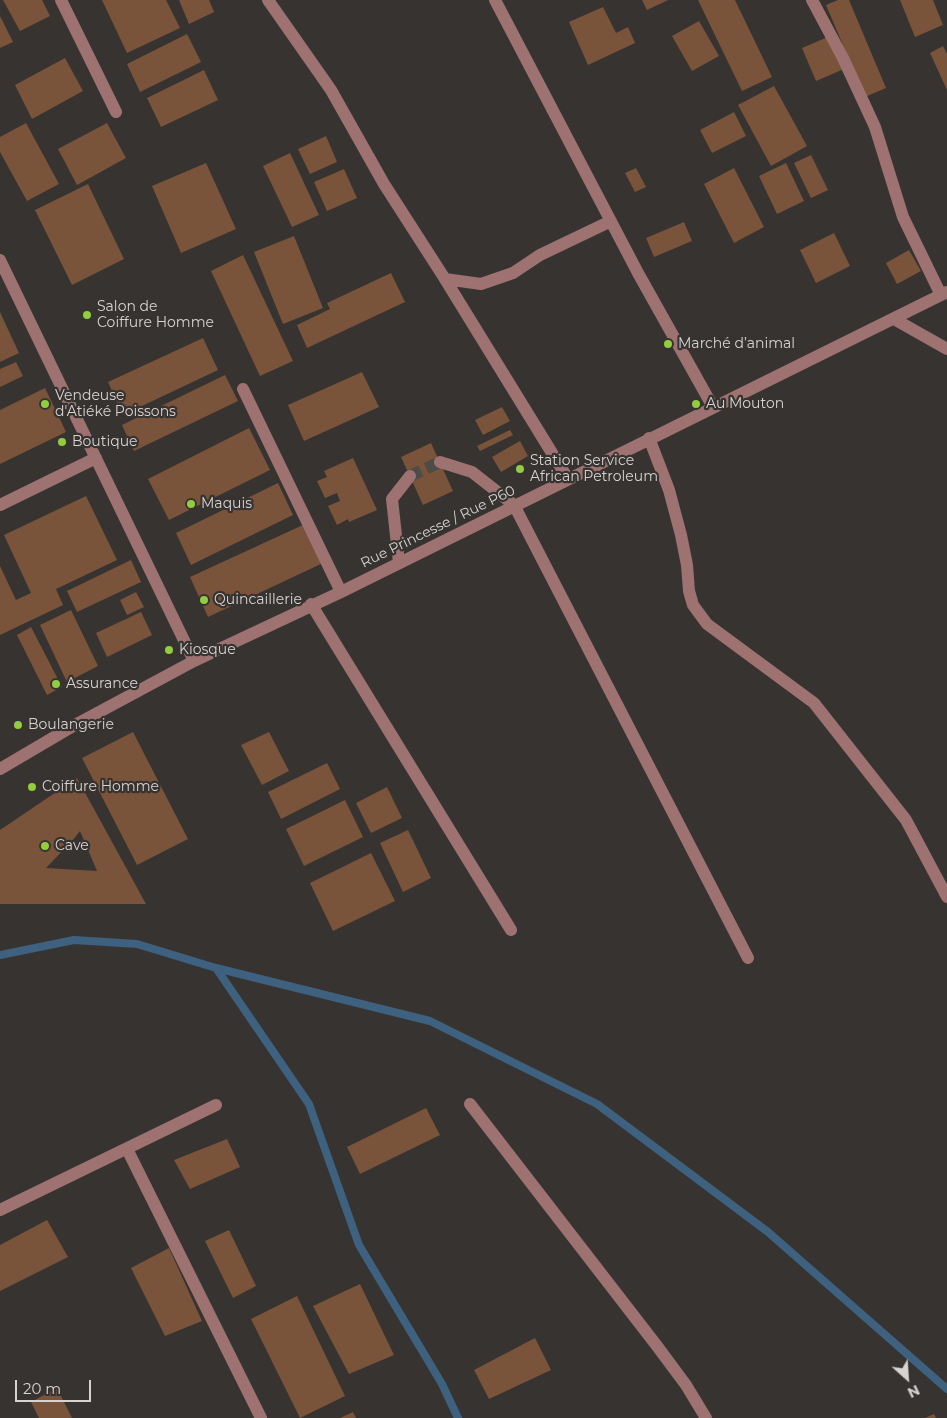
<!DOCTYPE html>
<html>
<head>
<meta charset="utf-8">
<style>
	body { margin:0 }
	#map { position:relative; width:947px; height:1418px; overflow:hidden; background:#373331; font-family:Montserrat,sans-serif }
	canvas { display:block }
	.north { position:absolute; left:882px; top:1353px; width:50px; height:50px; -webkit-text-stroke:4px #373331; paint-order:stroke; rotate:154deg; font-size:14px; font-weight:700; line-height:20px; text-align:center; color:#d6d3d2 }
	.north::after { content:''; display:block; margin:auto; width:18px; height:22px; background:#d6d3d2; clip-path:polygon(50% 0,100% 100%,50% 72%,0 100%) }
	.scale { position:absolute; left:15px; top:1380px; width:76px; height:22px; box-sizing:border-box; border:2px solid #d6d3d2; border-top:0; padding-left:6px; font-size:15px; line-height:18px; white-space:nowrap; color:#d6d3d2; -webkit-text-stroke:4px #373331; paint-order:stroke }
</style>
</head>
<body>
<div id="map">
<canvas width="947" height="1418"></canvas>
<div class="north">N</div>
<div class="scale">20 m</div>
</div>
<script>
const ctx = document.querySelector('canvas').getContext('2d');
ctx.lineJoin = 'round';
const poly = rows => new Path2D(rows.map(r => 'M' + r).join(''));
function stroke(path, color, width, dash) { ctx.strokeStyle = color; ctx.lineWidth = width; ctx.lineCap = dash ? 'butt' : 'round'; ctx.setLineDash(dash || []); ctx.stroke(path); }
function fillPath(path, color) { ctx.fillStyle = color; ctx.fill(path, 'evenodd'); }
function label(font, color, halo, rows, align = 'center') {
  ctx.font = font + ' Montserrat,sans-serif'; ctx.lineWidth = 4.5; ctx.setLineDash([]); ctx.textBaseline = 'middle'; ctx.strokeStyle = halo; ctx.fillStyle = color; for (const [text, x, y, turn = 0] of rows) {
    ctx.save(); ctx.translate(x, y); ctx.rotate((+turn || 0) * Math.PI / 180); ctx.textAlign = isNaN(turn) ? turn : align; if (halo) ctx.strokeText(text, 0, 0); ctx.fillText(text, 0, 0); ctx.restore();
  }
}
stroke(poly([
	[0,955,74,940,137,944,216,968,309,1104,359,1245,442,1384,458,1418],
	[216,968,430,1021,597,1104,768,1232,947,1389]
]), '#3d617e', 8);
fillPath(poly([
	[3,0,42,0,50,16,20,31],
	[102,0,166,0,180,28,127,53],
	[179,0,209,0,214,12,189,24],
	[642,0,668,0,647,10],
	[698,0,735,0,772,77,742,91],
	[838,0,849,0,886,88,865,97,826,5],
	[900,0,933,0,943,25,915,37],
	[603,7,616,33,628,27,635,43,588,65,569,22],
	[0,16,13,42,0,48],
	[699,21,719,56,692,71,672,36],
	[187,34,201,62,140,92,127,64],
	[830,36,844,69,816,81,802,48],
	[943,46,947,54,947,90,930,53],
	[65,58,83,91,32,119,15,85],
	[204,70,218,100,161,127,147,98],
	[774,86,807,146,771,166,738,105],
	[734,112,746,136,712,153,700,130],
	[26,123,59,184,27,201,0,152,0,137],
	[107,123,126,158,77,185,58,149],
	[326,136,337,162,310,174,298,149],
	[290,153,319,215,292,227,263,166],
	[811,155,828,190,811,198,794,163],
	[206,163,236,229,181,253,152,186],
	[786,163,804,201,777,214,759,176],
	[636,168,646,187,635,192,625,173],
	[734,168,764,227,734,243,704,184],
	[344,169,357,198,327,211,314,182],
	[88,184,124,259,72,285,35,210],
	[684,222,692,241,654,257,646,238],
	[834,233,850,266,816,283,800,250],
	[294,236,323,308,283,324,254,252],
	[909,250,921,271,897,284,886,263],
	[243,255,293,361,260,376,211,271],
	[391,273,405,302,307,348,297,325,330,309,327,303],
	[0,312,19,353,0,362],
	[203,338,218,370,123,415,108,382],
	[16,362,23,376,0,387,0,369],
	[362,372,379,407,304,441,288,405],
	[225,375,238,401,134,451,122,425],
	[45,388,66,432,0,464,0,410],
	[502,407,510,421,483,435,475,420],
	[249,428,270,470,169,520,148,479],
	[510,430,513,435,480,451,477,446],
	[520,441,528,456,501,472,492,457],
	[431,443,453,491,423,505,401,457],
	[353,458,377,510,349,522,348,519,337,525,328,506,340,501,337,493,325,498,317,481,327,477,324,471],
	[278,483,293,515,191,565,176,533],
	[86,496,117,560,56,589,63,605,0,635,0,566,16,600,31,593,4,535],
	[305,524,323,563,208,617,190,577],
	[131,560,141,582,77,612,67,591],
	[136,592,144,607,127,615,120,600],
	[71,610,98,666,67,682,40,625],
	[141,612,152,635,107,657,96,633],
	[31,627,62,687,47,695,17,635],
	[133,732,188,839,137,865,82,758],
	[269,732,289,771,262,785,241,745],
	[327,763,340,789,281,819,268,792],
	[77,778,146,904,0,904,0,830],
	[80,831,97,871,46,868,73,840],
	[387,787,402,818,371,833,356,803],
	[345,800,363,837,304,866,286,829],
	[408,830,431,878,403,892,380,843],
	[371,853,395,901,333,931,310,883],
	[426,1108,440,1135,360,1174,347,1147],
	[227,1139,240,1167,190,1189,174,1160],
	[47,1220,68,1257,0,1291,0,1245],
	[229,1230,256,1286,233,1298,205,1241],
	[169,1248,202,1321,165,1336,131,1268],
	[360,1284,394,1355,349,1374,313,1306],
	[297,1296,345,1396,300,1418,251,1319],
	[535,1338,551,1370,489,1399,474,1370],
	[57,1388,72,1418,39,1418,31,1402],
	[353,1412,356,1418,340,1418],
	[934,1414,936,1418,925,1418]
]), '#7a533b');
stroke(poly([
	[410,476,440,462]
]), '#4f4b49', 12, [12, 6]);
stroke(poly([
	[61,0,116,112],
	[268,0,331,90,384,184,445,279,481,284,513,273,540,255,611,221],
	[495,0,638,273,713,407],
	[812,0,843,58,875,127,903,217,941,295],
	[0,260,194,661],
	[445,279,568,479],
	[894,319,947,349],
	[243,389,341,592],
	[649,438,669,490,681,535,687,565,689,591,693,605,707,624,814,703,906,820,947,897],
	[440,462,472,472,514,505,748,958],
	[0,505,96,458],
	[399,563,392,499,410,476],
	[311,604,511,930],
	[0,769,73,726,194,661,341,592,947,292],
	[470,1104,657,1346,686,1385,706,1418],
	[127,1149,261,1418],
	[0,1210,216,1105]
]), '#9d7271', 12);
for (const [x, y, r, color] of [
	[87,315,5,"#91cd3f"],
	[668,344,5,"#91cd3f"],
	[45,404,5,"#91cd3f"],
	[696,404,5,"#91cd3f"],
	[62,442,5,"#91cd3f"],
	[520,469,5,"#91cd3f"],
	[191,504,5,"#91cd3f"],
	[204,600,5,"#91cd3f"],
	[169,650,5,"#91cd3f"],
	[56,684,5,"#91cd3f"],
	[18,725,5,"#91cd3f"],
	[32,787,5,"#91cd3f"],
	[45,846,5,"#91cd3f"]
]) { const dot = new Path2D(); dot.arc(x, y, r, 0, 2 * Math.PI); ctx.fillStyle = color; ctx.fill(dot); stroke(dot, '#373331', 2); }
label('14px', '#d6d3d2', '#373331', [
	["Salon de",97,307],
	["Coiffure Homme",97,323],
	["Marché d’animal",678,344],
	["Vendeuse",55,396],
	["d'Atiéké Poissons",55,412],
	["Au Mouton",706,404],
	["Boutique",72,442],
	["Station Service",530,461],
	["African Petroleum",530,477],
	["Maquis",201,504],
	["Quincaillerie",214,600],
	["Kiosque",179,650],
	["Assurance",66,684],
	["Boulangerie",28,725],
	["Coiffure Homme",42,787],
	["Cave",55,846]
], 'left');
label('14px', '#d6d3d2', '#373331', [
	["Rue Princesse / Rue P60",438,527,-26]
]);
</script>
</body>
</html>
